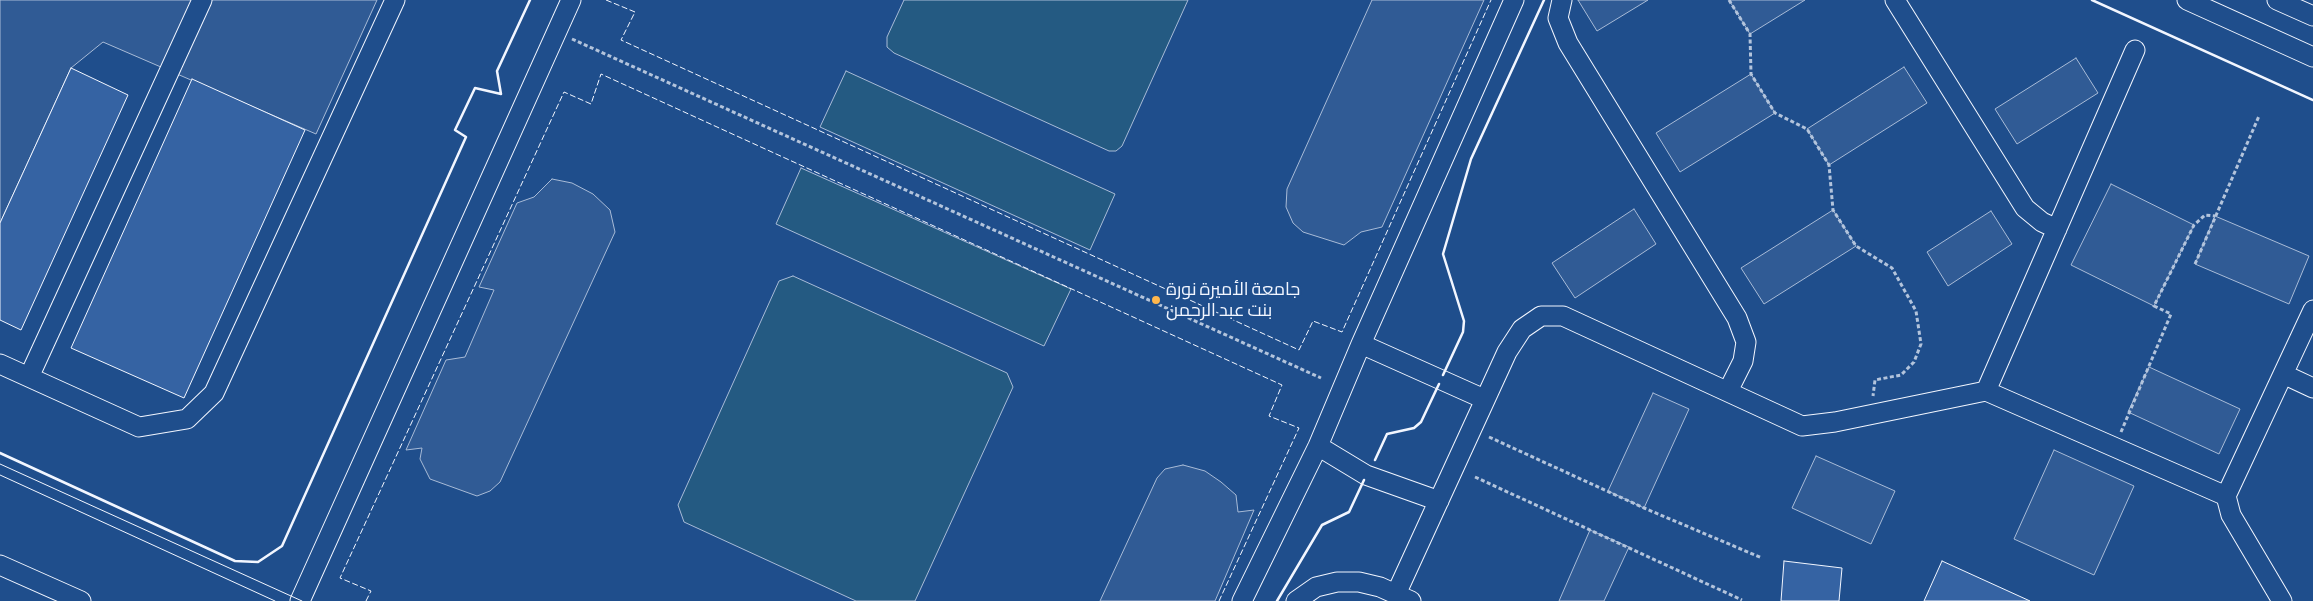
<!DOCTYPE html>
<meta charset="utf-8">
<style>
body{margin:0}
canvas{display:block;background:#1f4e8c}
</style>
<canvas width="2313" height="601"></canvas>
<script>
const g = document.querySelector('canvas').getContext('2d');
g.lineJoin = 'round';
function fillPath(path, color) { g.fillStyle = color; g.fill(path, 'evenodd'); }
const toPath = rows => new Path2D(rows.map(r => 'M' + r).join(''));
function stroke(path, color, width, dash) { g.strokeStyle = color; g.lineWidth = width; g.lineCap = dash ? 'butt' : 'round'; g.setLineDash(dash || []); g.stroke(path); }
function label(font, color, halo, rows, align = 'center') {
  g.font = font + ' "Alegreya Sans",Cairo,sans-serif'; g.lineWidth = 4; g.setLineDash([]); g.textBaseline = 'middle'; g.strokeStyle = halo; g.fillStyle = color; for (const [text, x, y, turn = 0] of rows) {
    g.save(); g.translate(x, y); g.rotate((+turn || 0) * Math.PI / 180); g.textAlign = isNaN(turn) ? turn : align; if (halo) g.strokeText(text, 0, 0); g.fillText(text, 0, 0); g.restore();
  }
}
const green = toPath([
 [904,0,1188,0,1122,146,1116,151,1109,151,894,53,887,47,887,37,904,0],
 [846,71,1115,194,1090,250,820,127,846,71],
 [801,168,1071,289,1044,346,776,224,801,168],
 [793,276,1007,373,1013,387,915,601,856,601,684,522,678,505,779,281,793,276]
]);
fillPath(green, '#245a82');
stroke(green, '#a8bbd7', 1);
const parking = toPath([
 [0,0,377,0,316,134,103,42,71,68,0,223,0,0],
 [1372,0,1484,0,1382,227,1361,232,1344,245,1303,232,1293,223,1286,207,1287,189,1372,0],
 [1578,0,1648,0,1597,31,1578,0],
 [1729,0,1805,0,1750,34,1729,0],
 [2076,58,2098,93,2017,144,1995,109,2076,58],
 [1904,67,1927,103,1829,165,1807,129,1904,67],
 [1751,74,1775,113,1680,172,1656,133,1751,74],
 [552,179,572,183,593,194,610,210,615,232,500,482,490,491,477,496,430,479,420,459,422,448,406,450,446,360,465,357,494,290,479,287,517,203,534,197,552,179],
 [2111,184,2194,225,2154,306,2071,265,2111,184],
 [1634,209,1656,244,1575,298,1552,263,1634,209],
 [1833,210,1856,246,1764,304,1741,268,1833,210],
 [1991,211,2012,244,1948,286,1927,252,1991,211],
 [2215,216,2309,256,2289,304,2195,264,2215,216],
 [2149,367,2240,409,2219,454,2128,412,2149,367],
 [1653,393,1689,409,1644,508,1608,491,1653,393],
 [2054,450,2134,486,2094,575,2014,539,2054,450],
 [1816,456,1895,491,1871,544,1792,508,1816,456],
 [1183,465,1205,471,1221,482,1236,495,1238,512,1254,510,1215,601,1100,601,1157,478,1165,469,1183,465],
 [1590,530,1629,547,1604,601,1559,601,1590,530]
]);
fillPath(parking, '#305b95');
stroke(parking, '#a8bbd7', 1);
const building = toPath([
 [71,68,128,95,21,330,0,320,0,223,71,68],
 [192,79,305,130,184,398,71,348,192,79],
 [1784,561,1842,568,1839,601,1781,601,1784,561],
 [1942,561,2030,601,1924,601,1942,561]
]);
fillPath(building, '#3563a3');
stroke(building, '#f2f6ff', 1);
const minor = toPath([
 [1562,0,1558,18,1568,43,1737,318,1746,342,1743,361,1728,391],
 [1895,0,2025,208,2042,222,2057,229],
 [2187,0,2313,57],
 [2277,0,2313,16],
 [1361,344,1484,399],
 [0,364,139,427,187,419,214,393,395,0],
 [2283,374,2313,388],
 [29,377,202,0],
 [1986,391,2135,50],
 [1318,446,1366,475,1439,501],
 [0,565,81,601],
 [1396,594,1507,352,1522,329,1541,316,1563,316,1802,426,1835,422,1986,391,2226,496],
 [300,601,571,0],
 [1242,601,1318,446,1361,344,1514,0],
 [1296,601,1316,587,1337,582,1359,582,1380,587,1411,601],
 [2282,601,2231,515,2226,496,2313,310]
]);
stroke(minor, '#f2f6ff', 21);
stroke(toPath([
 [1729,0,1750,34,1751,74,1775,113,1807,129,1829,165,1833,210,1856,246,1892,268,1916,311,1921,344,1914,362,1901,375,1875,380,1873,396],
 [572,39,1321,378],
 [2195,264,2259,116],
 [2121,432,2171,314,2154,306,2194,225,2205,215,2215,216],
 [1489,437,1644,508,1762,558],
 [1475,477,1742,600]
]), '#b3c4dc', 3, [4, 2.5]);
stroke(minor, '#1f4e8c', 19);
stroke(toPath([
 [0,464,302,601],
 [0,475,275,601]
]), '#f2f6ff', 1);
stroke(toPath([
 [606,0,635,12,621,40,1299,350,1313,321,1342,332,1491,0],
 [366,601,371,591,340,578,564,92,591,104,601,74,1282,385,1269,416,1299,428,1219,601]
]), '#f2f6ff', 1, [6, 2.5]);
stroke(toPath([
 [2092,0,2313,100],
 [1443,375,1463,332,1464,321,1443,254,1471,159,1544,0],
 [0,453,235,561,258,562,282,546,466,137,455,130,475,88,501,94,497,71,530,0],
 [1375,460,1387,434,1414,428,1421,422,1439,384],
 [1277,601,1322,525,1349,512,1364,480]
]), '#f2f6ff', 2.5);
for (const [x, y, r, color] of [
 [1156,300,5,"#ffb74d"]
]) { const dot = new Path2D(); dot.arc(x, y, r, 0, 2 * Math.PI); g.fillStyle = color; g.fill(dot); stroke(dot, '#1f4e8c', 2); }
label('18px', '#f2f6ff', '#1f4e8c', [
 ["جامعة الأميرة نورة",1166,290],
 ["بنت عبد الرحمن",1166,311]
], 'left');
</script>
